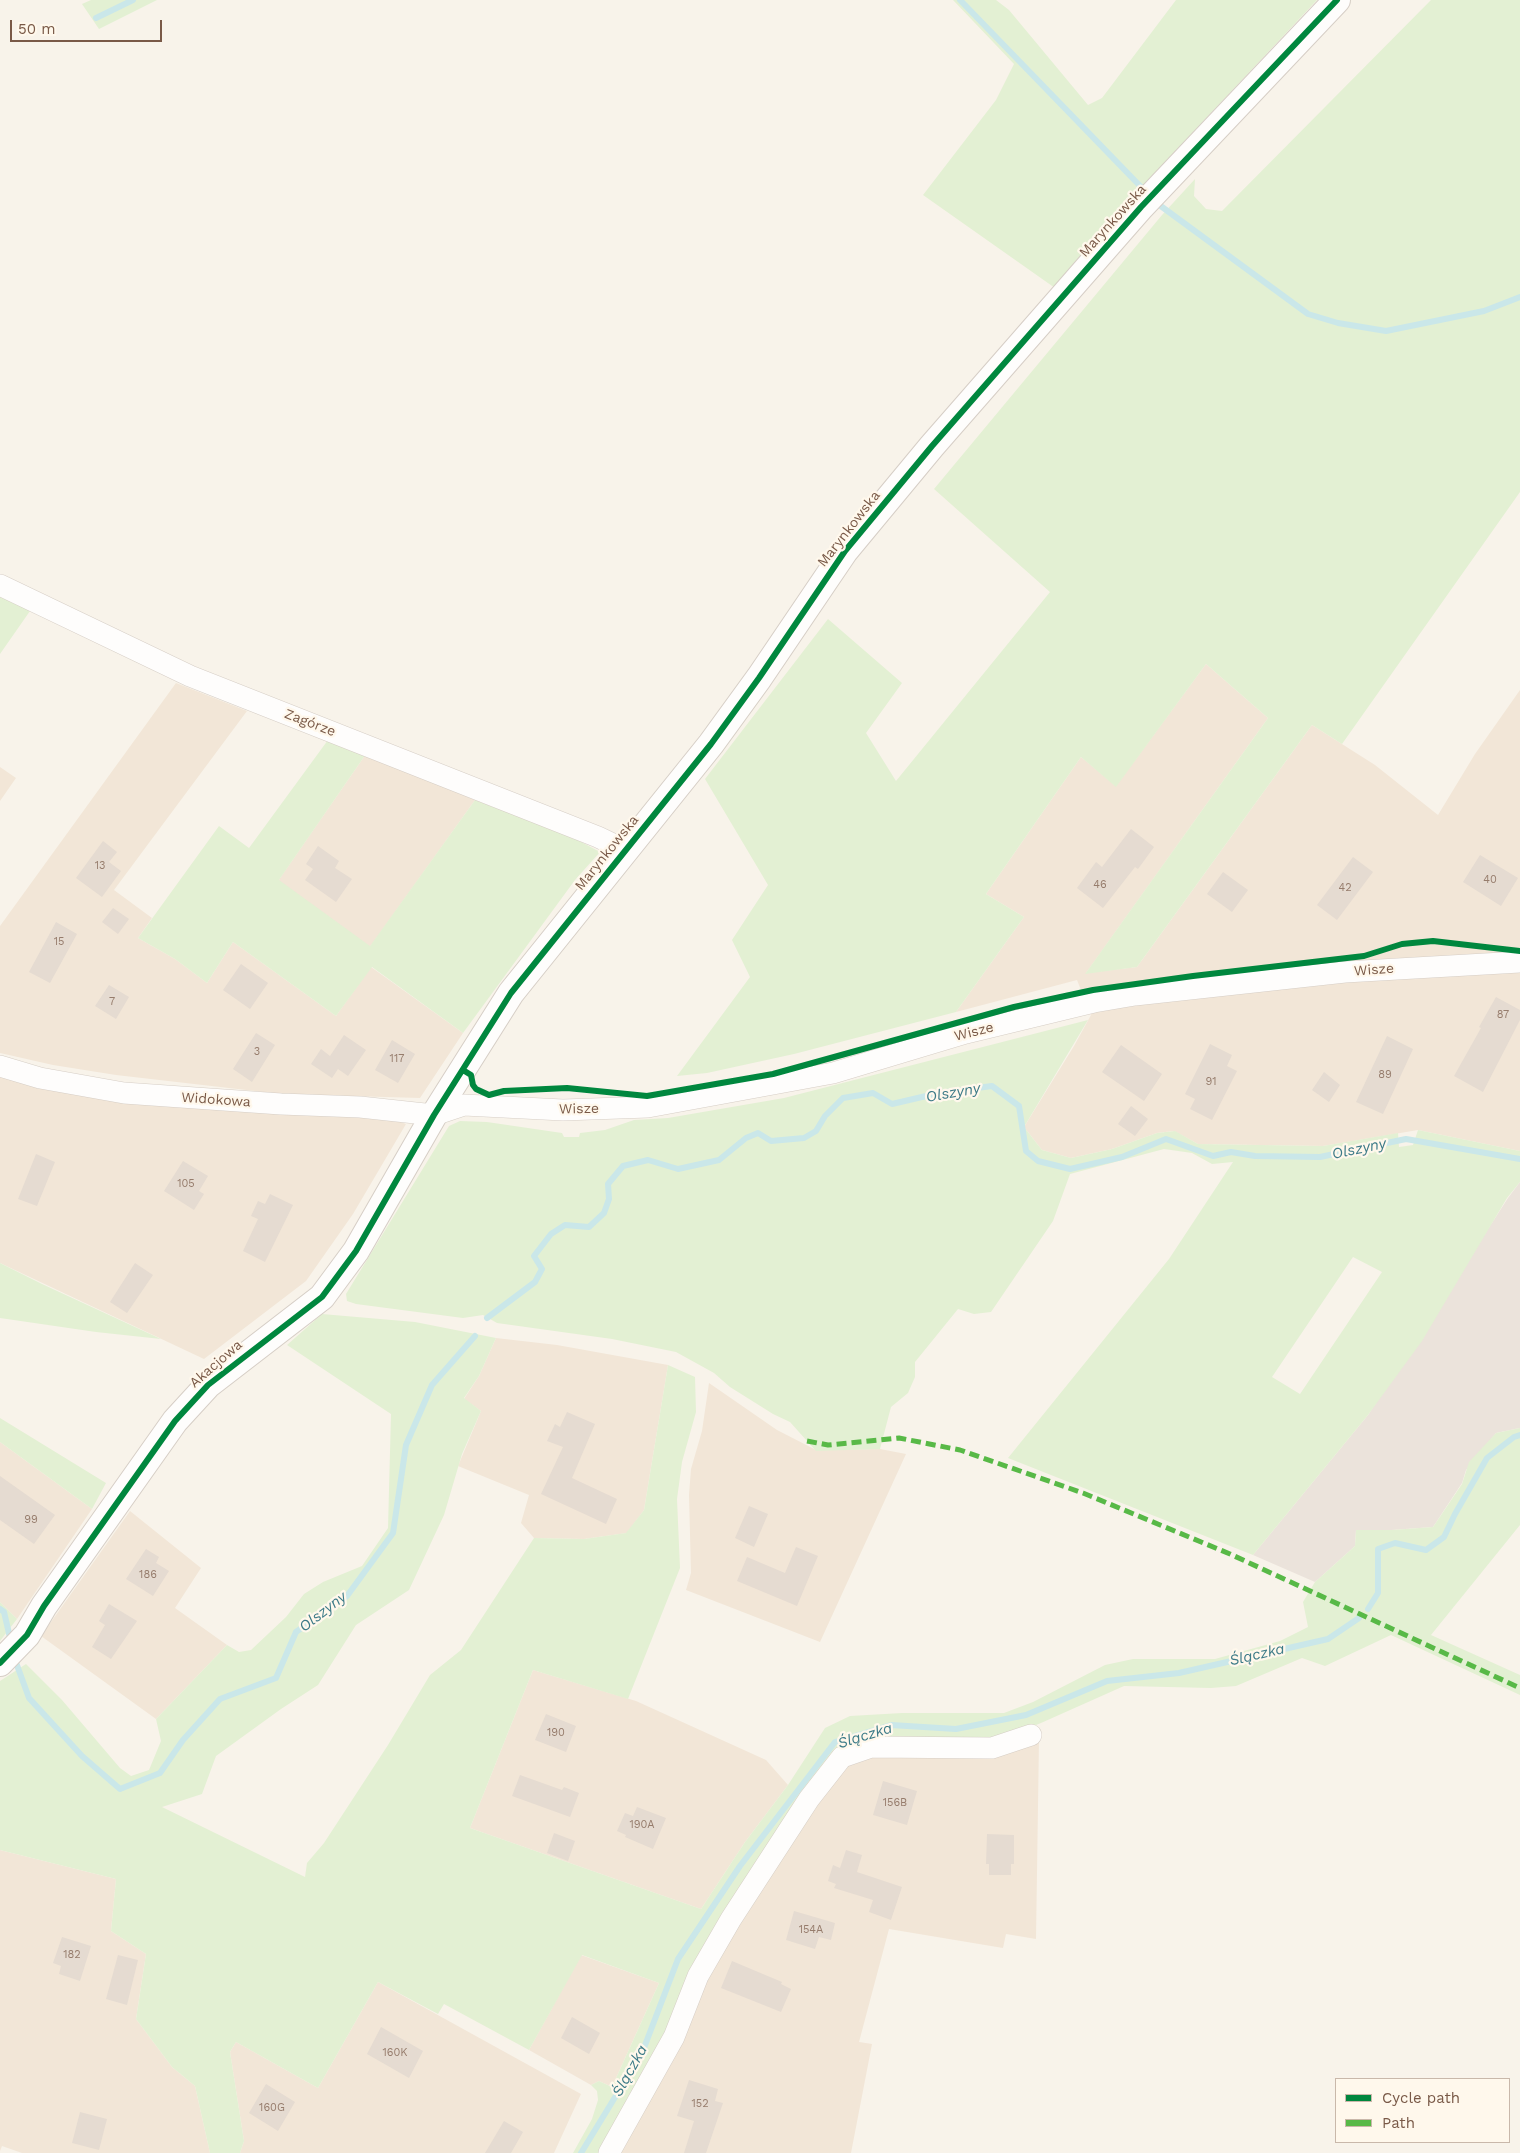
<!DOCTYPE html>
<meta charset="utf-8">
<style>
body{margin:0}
#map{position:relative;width:1520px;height:2153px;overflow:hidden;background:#f8f3ea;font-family:"Work Sans",sans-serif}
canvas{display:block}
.legend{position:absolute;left:1335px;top:2078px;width:175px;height:65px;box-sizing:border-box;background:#fff8ec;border:1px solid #c9b8aa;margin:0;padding:6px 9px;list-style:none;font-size:15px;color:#795947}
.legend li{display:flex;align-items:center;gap:10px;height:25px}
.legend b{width:25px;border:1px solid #c9b8aa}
.scale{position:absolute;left:10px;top:20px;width:152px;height:22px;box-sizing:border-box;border:2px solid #795947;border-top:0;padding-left:6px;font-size:15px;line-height:18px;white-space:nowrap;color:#795947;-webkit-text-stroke:4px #fff8ec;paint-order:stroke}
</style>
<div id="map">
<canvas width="1520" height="2153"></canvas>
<ul class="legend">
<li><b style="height:6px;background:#00873e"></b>Cycle path</li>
<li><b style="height:6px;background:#58b947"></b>Path</li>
</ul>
<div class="scale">50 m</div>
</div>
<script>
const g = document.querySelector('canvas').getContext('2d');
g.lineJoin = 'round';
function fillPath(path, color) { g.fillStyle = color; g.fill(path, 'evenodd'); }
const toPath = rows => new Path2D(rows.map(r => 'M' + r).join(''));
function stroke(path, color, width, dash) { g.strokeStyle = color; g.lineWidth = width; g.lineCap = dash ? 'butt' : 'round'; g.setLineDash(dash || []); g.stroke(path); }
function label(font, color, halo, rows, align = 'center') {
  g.font = font + ' "Work Sans",sans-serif'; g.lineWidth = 4.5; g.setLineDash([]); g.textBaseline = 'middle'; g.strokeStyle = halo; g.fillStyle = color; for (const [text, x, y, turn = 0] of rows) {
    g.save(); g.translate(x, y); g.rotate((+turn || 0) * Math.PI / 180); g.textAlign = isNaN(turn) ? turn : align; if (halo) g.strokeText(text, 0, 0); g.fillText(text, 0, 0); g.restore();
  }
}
fillPath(toPath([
 [1206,664,1268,718,1086,973,1137,967,1312,725,1375,765,1438,815,1475,754,1520,690,1520,1151,1418,1130,1323,1146,1198,1144,1174,1131,1157,1133,1112,1149,1071,1158,1042,1150,1024,1127,1074,1046,1091,1015,1077,980,956,1012,1024,917,986,894,1081,757,1116,786],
 [176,683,247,711,114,890,152,918,138,938,175,959,207,983,233,942,336,1016,371,967,463,1033,420,1098,281,1094,116,1075,53,1065,0,1053,0,926],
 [366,754,475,800,370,947,278,881],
 [0,767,16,778,0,801],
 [0,1074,384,1115,406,1124,353,1214,306,1281,204,1359,0,1263],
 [496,1338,557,1345,668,1365,644,1510,627,1533,584,1539,534,1538,521,1523,529,1495,458,1466,481,1411,464,1399,479,1376],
 [709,1383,777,1430,816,1450,880,1449,906,1454,820,1642,686,1590,691,1573,689,1495,691,1469,702,1431],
 [0,1442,92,1509,17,1619,0,1602],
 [130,1511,201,1568,175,1608,227,1645,156,1719,41,1636],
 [533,1670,636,1701,766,1760,788,1785,745,1842,701,1909,470,1828],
 [1039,1739,1036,1939,1006,1934,1003,1948,889,1929,859,2042,872,2044,851,2153,618,2153,695,1999,801,1822,849,1759],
 [0,1850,116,1879,111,1931,146,1954,136,2019,172,2067,195,2086,210,2153,22,2153,2,2146,0,2151],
 [581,1955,659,1983,612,2087,599,2081,591,2085,529,2050],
 [378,1982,581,2094,554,2153,240,2153,244,2141,230,2052,236,2042,318,2088]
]), '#f2e6d7');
fillPath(toPath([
 [1520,1182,1520,1428,1496,1433,1466,1470,1462,1483,1433,1527,1392,1530,1356,1530,1355,1546,1315,1582,1253,1555,1368,1415,1508,1198]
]), '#ebe3db');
fillPath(toPath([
 [91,0,157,0,99,29,82,4],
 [953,0,996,0,1009,10,1088,105,1102,98,1176,0,1317,0,1151,177,1055,288,923,195,996,100,1014,64],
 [1431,0,1520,0,1520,492,1342,744,1312,725,1137,967,1085,974,1268,718,1206,664,1116,787,1081,757,986,894,1024,917,956,1012,794,1054,707,1073,677,1076,750,977,732,940,768,885,705,779,828,619,902,683,866,733,896,781,1050,592,934,489,1162,215,1195,179,1194,196,1206,209,1222,211],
 [0,594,30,611,0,654],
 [328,740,366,754,279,880,370,946,475,800,572,837,600,852,575,880,463,1033,372,967,336,1016,233,942,207,983,175,959,138,938,219,826,249,848],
 [1088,1020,1024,1127,1042,1150,1071,1158,1112,1149,1157,1133,1175,1131,1198,1144,1323,1146,1398,1133,1399,1147,1413,1145,1418,1130,1520,1151,1520,1182,1507,1198,1422,1341,1368,1415,1253,1555,1008,1458,1169,1259,1233,1162,1212,1164,1192,1153,1164,1149,1070,1174,1053,1221,991,1312,974,1314,958,1309,915,1362,915,1377,908,1393,891,1407,880,1449,816,1451,790,1422,773,1414,730,1387,714,1373,676,1352,612,1339,497,1323,483,1315,463,1318,356,1304,347,1301,346,1294,449,1126,460,1121,487,1122,562,1133,564,1137,579,1137,580,1133,605,1130,634,1120,668,1118,784,1098],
 [1353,1257,1382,1272,1300,1394,1272,1377],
 [0,1263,42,1284,161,1339,96,1332,0,1318],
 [322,1314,415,1322,496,1338,479,1376,464,1398,481,1411,462,1454,444,1515,409,1590,356,1625,318,1685,281,1709,216,1756,202,1794,162,1807,305,1877,307,1863,324,1843,388,1745,430,1675,461,1650,534,1538,584,1539,626,1533,644,1510,668,1365,695,1377,696,1412,682,1462,677,1499,680,1568,628,1699,533,1670,470,1828,701,1909,745,1842,788,1785,825,1728,850,1716,902,1713,1004,1713,1033,1702,1105,1665,1133,1659,1215,1659,1280,1641,1308,1627,1303,1602,1315,1582,1355,1546,1356,1530,1392,1530,1433,1527,1462,1484,1469,1462,1496,1433,1520,1428,1520,1525,1431,1635,1520,1675,1520,1695,1391,1635,1325,1666,1302,1658,1236,1686,1211,1688,1124,1686,1041,1723,995,1741,846,1745,604,2153,573,2153,592,2119,598,2100,597,2091,591,2085,599,2081,612,2087,659,1983,582,1955,529,2050,444,2004,438,2014,378,1982,318,2088,236,2042,230,2052,244,2141,240,2153,210,2153,195,2086,172,2067,136,2019,146,1954,111,1931,116,1879,0,1850,0,1681,26,1664,62,1700,120,1768,131,1776,149,1770,161,1741,156,1719,227,1645,239,1652,251,1650,286,1617,304,1594,323,1582,362,1566,388,1528,391,1414,287,1345],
 [0,1418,106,1483,92,1509,0,1442],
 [0,1602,17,1619,0,1641]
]), '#e3f0d3');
stroke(toPath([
 [960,0,1143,189],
 [96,18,133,0],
 [1158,204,1308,314,1338,323,1386,331,1484,311,1520,297],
 [487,1318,535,1282,542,1269,534,1256,551,1234,565,1225,589,1227,604,1213,609,1199,608,1184,623,1166,648,1160,678,1169,719,1160,746,1138,758,1133,771,1141,804,1138,816,1131,825,1116,843,1098,873,1093,892,1104,939,1093,992,1086,1019,1106,1026,1151,1038,1161,1070,1169,1122,1157,1166,1139,1213,1156,1231,1152,1255,1156,1320,1157,1406,1139,1520,1159],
 [0,1609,4,1612,11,1642],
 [1368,1609,1378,1593,1378,1549,1395,1543,1426,1550,1444,1537,1455,1514,1487,1458,1514,1437,1520,1435],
 [14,1657,29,1698,82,1756,120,1789,160,1773,183,1740,220,1699,276,1678,296,1632,347,1596,393,1533,406,1445,432,1385,475,1336],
 [581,2153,642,2053,678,1959,740,1866,835,1742,891,1725,956,1729,1026,1715,1107,1681,1179,1673,1328,1639,1359,1618]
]), '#cae7e9', 6);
fillPath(toPath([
 [1131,829,1154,847,1138,869,1135,867,1103,908,1077,888,1096,862,1102,867],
 [103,841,117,852,109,862,121,871,102,897,76,878],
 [318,846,339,861,335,868,352,879,336,902,305,880,313,869,306,864],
 [1480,855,1518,878,1501,906,1463,882],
 [1353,857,1373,872,1337,920,1317,905],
 [1223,872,1248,890,1232,912,1207,894],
 [113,908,129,919,118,934,102,922],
 [56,922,77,934,50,983,29,972],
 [241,964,268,983,250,1009,223,990],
 [109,985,129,997,116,1019,95,1006],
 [1496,997,1520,1010,1520,1020,1483,1092,1454,1076,1481,1028,1479,1027],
 [256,1033,275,1045,252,1082,233,1069],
 [344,1035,366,1050,348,1076,338,1069,332,1078,311,1064,321,1049,330,1056],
 [1387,1036,1413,1049,1383,1114,1356,1102],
 [392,1040,415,1054,398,1083,375,1070],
 [1210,1044,1232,1055,1227,1066,1237,1071,1212,1120,1190,1109,1195,1099,1185,1094],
 [1121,1045,1162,1074,1144,1101,1102,1072],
 [1324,1072,1340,1085,1329,1102,1312,1090],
 [1131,1106,1148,1119,1135,1136,1118,1124],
 [36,1154,55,1162,37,1206,18,1199],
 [183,1161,208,1176,199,1191,204,1194,194,1210,164,1191],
 [270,1194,293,1205,265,1262,243,1251,258,1219,251,1216,258,1201,265,1204],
 [135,1263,153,1275,127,1313,110,1302],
 [567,1412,595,1424,572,1478,617,1499,606,1524,541,1494,563,1447,547,1441,555,1424,560,1427],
 [0,1476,55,1515,34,1544,0,1520],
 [749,1506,768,1514,754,1547,735,1538],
 [796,1547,818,1556,797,1606,737,1581,747,1557,785,1573],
 [146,1549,159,1557,156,1563,169,1571,153,1596,126,1579],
 [109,1604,137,1621,111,1659,92,1647,105,1625,99,1621],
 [546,1714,576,1726,566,1752,535,1740],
 [520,1775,562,1790,564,1787,579,1793,570,1817,512,1796],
 [883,1781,917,1791,907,1825,873,1815],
 [637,1807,666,1818,653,1849,625,1837,626,1835,617,1831,625,1813,633,1816],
 [554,1833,575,1841,568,1861,547,1853],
 [987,1834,1014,1835,1014,1864,1011,1864,1011,1875,989,1875,989,1864,986,1864],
 [846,1850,862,1855,857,1872,902,1887,891,1920,869,1912,873,1900,834,1888,836,1884,828,1881,833,1865,840,1868],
 [794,1911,835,1923,831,1940,819,1937,815,1949,786,1940],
 [62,1937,91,1946,80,1981,59,1974,61,1966,53,1963],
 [118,1955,138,1960,127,2005,106,1999],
 [732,1961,782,1982,781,1984,791,1989,781,2012,721,1988],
 [572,2017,600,2033,589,2054,561,2038],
 [381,2027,423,2051,409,2078,367,2054],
 [689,2080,718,2089,715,2101,723,2103,706,2153,684,2153,694,2121,677,2116],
 [266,2084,295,2102,278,2131,249,2113],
 [80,2112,107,2119,99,2150,72,2143],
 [504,2121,523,2132,511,2153,485,2153]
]), '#e5dbd1');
const minor = toPath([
 [0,585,190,676,598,837,625,850],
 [0,1066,40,1078,124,1093,281,1104,360,1107,434,1115,464,1105,563,1110,648,1107,833,1073,966,1033,1094,1002,1135,995,1345,972,1520,962],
 [609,2153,674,2037,698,1976,731,1919,809,1799,842,1757,871,1747,992,1748,1031,1735]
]);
const tertiary = toPath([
 [0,1663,27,1635,44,1606,175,1421,208,1385,322,1297,356,1251,434,1115,511,993,711,744,759,678,845,551,932,446,1141,207,1337,0]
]);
stroke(minor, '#d6cec6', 22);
stroke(tertiary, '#d6cec6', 28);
stroke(minor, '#fefdfc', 21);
stroke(tertiary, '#fefdfc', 26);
stroke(toPath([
 [807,1441,828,1445,899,1438,960,1450,1083,1493,1230,1554,1520,1688]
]), '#58b947', 5, [10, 5]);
stroke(toPath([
 [463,1070,471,1075,473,1085,476,1089,489,1095,504,1091,567,1088,647,1096,773,1074,1014,1007,1093,990,1193,976,1364,956,1402,944,1433,941,1520,951],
 [0,1663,27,1635,44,1606,175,1421,208,1385,322,1297,356,1251,434,1115,511,993,711,744,759,678,845,551,932,446,1141,207,1337,0]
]), '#00873e', 6);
label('11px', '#967c6c', null, [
 ["13",100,866],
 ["40",1490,880],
 ["46",1100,885],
 ["42",1345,888],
 ["15",59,942],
 ["7",112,1002],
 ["87",1503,1015],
 ["3",257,1052],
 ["117",397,1059],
 ["89",1385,1075],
 ["91",1211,1082],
 ["105",186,1184],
 ["99",31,1520],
 ["186",148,1575],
 ["190",556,1733],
 ["156B",895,1803],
 ["190A",642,1825],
 ["154A",811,1930],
 ["182",72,1955],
 ["160K",395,2053],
 ["152",700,2104],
 ["160G",272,2108]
]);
label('14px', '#795947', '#fff8ec', [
 ["Marynkowska",1113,221,-48],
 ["Marynkowska",849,529,-52],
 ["Zagórze",310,723,21],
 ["Marynkowska",607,853,-51],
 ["Wisze",1374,970,-4],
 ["Wisze",974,1032,-14],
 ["Widokowa",216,1100,4],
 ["Wisze",579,1109,-1],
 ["Akacjowa",216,1364,-41]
]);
label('italic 15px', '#3c7a87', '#fff8ec', [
 ["Olszyny",953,1093,-10],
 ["Olszyny",1359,1149,-12],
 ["Olszyny",323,1612,-38],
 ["Ślączka",1257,1655,-13],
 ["Ślączka",865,1736,-17],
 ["Ślączka",630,2071,-61]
]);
</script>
